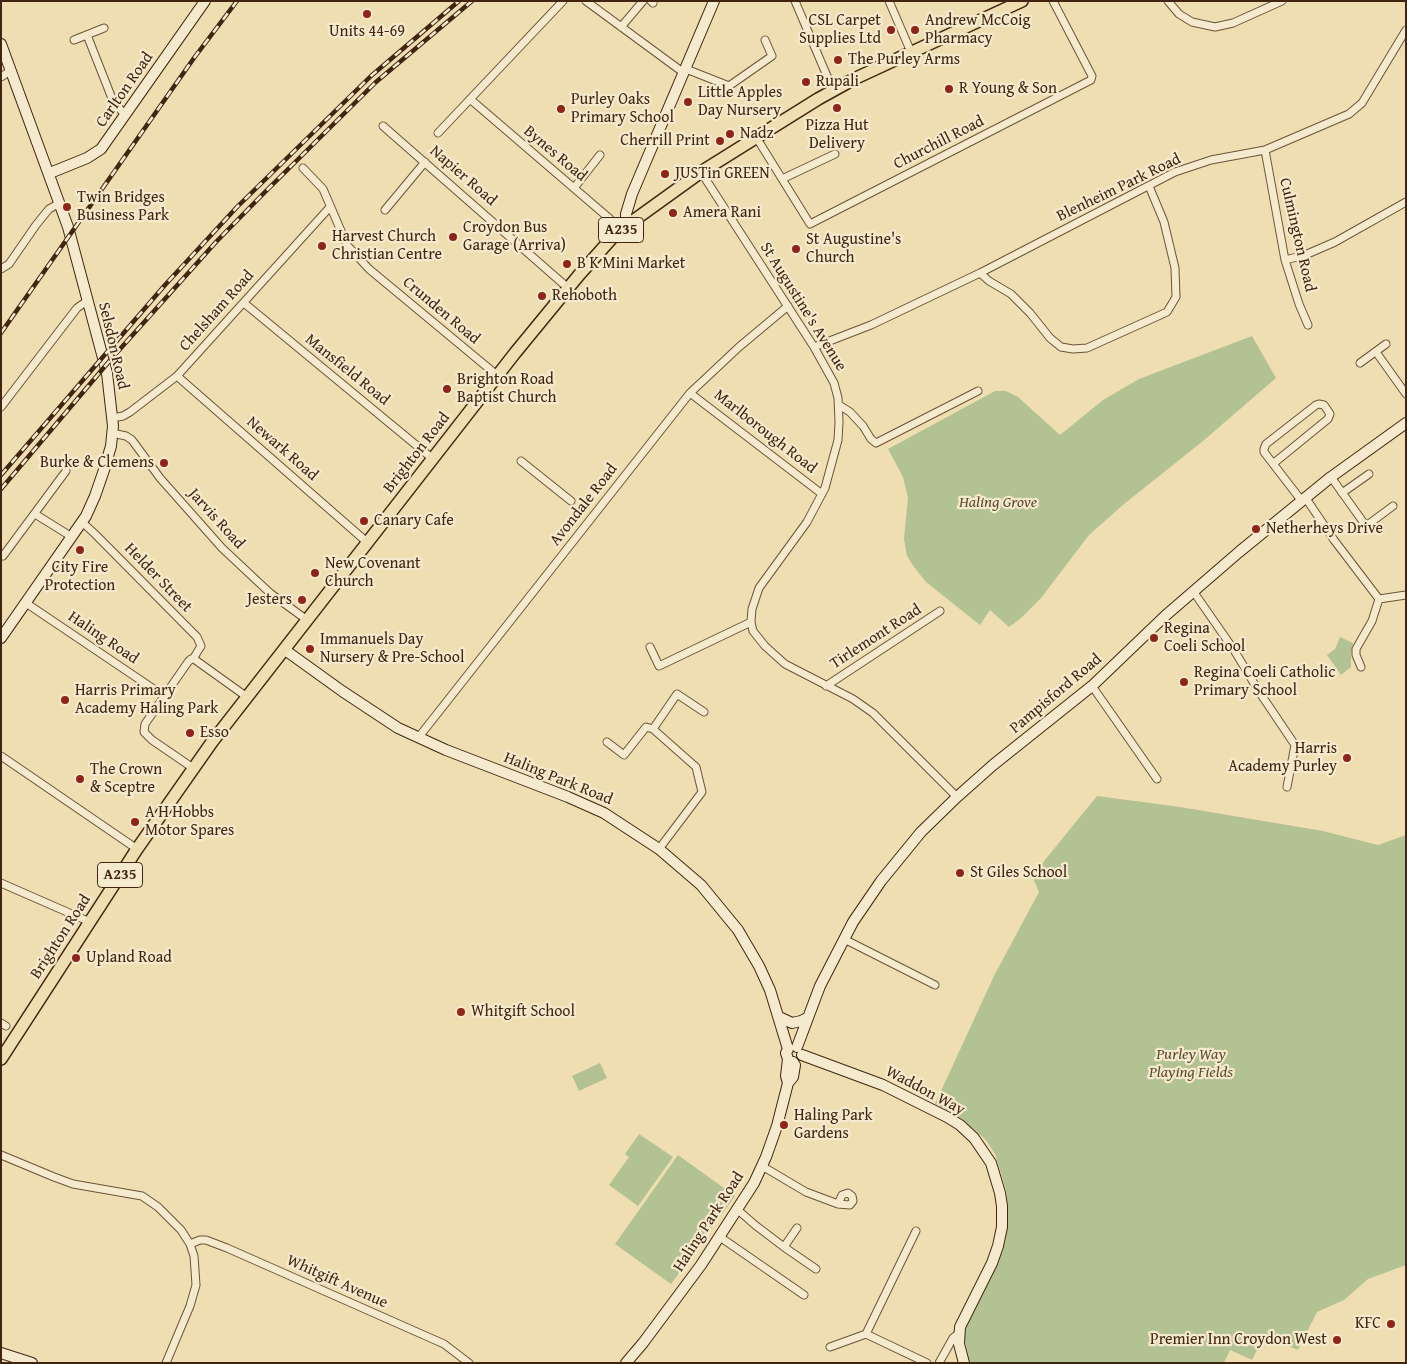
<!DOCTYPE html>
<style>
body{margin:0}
#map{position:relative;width:1407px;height:1364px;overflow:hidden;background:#efdeb2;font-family:"Gentium Book Plus",serif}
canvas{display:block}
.frame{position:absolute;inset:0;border:2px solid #412510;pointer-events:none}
</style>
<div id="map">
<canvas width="1407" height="1364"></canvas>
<div class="frame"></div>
</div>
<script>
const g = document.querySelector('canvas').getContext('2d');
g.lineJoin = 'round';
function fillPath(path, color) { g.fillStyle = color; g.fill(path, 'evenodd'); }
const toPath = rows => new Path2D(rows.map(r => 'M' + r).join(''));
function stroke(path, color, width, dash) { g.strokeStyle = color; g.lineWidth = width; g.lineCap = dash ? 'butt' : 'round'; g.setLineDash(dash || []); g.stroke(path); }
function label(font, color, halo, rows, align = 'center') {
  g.font = font + ' "Gentium Book Plus",serif'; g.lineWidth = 4.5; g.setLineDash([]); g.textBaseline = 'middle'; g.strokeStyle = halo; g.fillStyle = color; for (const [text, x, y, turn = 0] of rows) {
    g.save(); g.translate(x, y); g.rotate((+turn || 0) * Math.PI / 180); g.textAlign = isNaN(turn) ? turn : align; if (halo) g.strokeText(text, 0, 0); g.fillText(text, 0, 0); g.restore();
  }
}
fillPath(toPath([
 [1252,336,1276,378,1203,441,1124,504,1089,535,1041,598,1020,619,1009,627,990,610,980,625,926,582,914,567,907,556,904,539,908,498,903,477,888,449,995,391,1006,391,1018,397,1060,435,1103,400,1139,379],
 [1340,637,1353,643,1351,653,1351,667,1341,675,1327,655,1335,649],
 [1097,796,1180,807,1323,831,1378,845,1406,835,1406,1265,1368,1279,1344,1300,1317,1312,1298,1350,1281,1343,1260,1344,1252,1360,1230,1350,1224,1363,972,1363,969,1360,964,1335,969,1319,999,1260,1005,1243,1008,1207,1006,1190,995,1154,986,1140,962,1119,935,1104,995,974,1039,892,1032,876],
 [600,1063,607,1078,579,1091,572,1076],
 [639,1134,673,1157,638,1206,609,1185,629,1157,625,1154],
 [678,1155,735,1196,671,1284,615,1244]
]), '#b2c292');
const street = toPath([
 [586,1,684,73],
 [651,1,653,3],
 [795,1,833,90],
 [889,1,911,52],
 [1168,1,1179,14,1192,22,1215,27,1233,23,1282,1],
 [621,27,643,1],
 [87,35,113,101,125,115],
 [74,40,104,28],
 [686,69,729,86,772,56,765,40],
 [1,77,10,71],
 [470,99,610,219,620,230],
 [383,126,568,288],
 [438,133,563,1],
 [756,137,810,224,1091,80,1092,76,1053,1],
 [1265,150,1285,260,1299,304,1308,325],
 [303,168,323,189,347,245,369,269,498,376],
 [701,172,814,347,834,383,838,398,839,422,838,440,825,488,807,522,759,588,752,609,751,622,753,631,765,646,785,664,853,699,873,713,957,797],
 [782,179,835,154],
 [574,188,600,155],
 [385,210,425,162],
 [1285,260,1305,255,1335,242,1406,202],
 [1,269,9,264,36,225,49,209,60,203],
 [980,273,989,281,1011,294,1030,313,1050,338,1061,347,1073,349,1087,348,1167,312,1176,297,1175,268,1164,222,1149,186],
 [244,303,433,459],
 [814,347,871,325,980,273,1175,172,1211,160,1265,150,1349,114,1362,103,1406,30],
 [1376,352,1406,394],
 [1360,363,1386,344],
 [177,376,368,543],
 [690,393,822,494],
 [839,405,850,412,863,426,871,439,876,443,978,391],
 [1,407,77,308,87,301],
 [112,418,123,416,130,412,177,376,330,207],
 [112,433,126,436,132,440,160,478,222,548,270,593,307,620],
 [521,461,571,501],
 [1274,463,1328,419,1330,414,1324,405,1319,404,1316,405,1266,444,1264,449,1264,452,1301,500],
 [1331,477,1366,526,1393,506],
 [1342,493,1369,474],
 [1305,497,1334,540,1379,599],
 [35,514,72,537],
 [82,522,95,534,197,637,201,646,193,659],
 [3,556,66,471],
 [1193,591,1234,650,1258,690,1295,745,1287,787],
 [1379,599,1406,595],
 [26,603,164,696],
 [650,647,659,666,751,622],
 [1361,667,1356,655,1356,649,1372,621,1379,599],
 [826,686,940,611],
 [1092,686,1157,779],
 [653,729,677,694,704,712],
 [418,738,690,393,739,347,788,306],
 [607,742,624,755,646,727,653,729,696,767,702,792,659,849],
 [1,756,137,849],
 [193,768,152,740,144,732,145,724,188,662,191,659,194,659,247,697],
 [1,883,90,922],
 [844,939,935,985],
 [1,1023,6,1026],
 [1,1155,54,1177,73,1184,142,1196,158,1207,181,1230,190,1244,194,1256,196,1285,190,1306,166,1363],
 [762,1166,806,1192,838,1204,850,1205,853,1201,852,1196,848,1193,842,1195,838,1204],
 [738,1210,755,1225,784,1247,797,1228],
 [916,1231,866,1334,927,1363],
 [720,1237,804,1295],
 [190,1244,200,1240,206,1240,227,1248,444,1344,469,1363],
 [784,1247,816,1269],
 [830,1347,866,1334],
 [939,1363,953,1338,958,1334]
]);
const secondary = toPath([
 [1,44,68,227,107,373,113,426,111,446,104,470,95,496,86,516,1,638],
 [50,173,87,158,101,149,205,1],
 [626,226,626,214,632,194,714,1],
 [285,650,342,691,398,728,446,750,568,797,604,813,659,849,701,885,738,930,759,966,770,990,788,1049],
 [779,1017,792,1023,801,1021,807,1018],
 [797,1047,820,986,853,922,881,881,921,832,957,797,993,765,1092,686,1165,616,1239,552,1331,477,1406,423],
 [788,1049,786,1053,788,1059,786,1076,788,1083],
 [802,1055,883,1085,947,1117,960,1125,974,1138,991,1163,1000,1193,1002,1206,1002,1227,998,1246,992,1263,960,1327,959,1344,964,1363],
 [1,1353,32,1363],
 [626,1363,643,1343,701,1265,754,1183,766,1157,777,1126,788,1083,793,1077,795,1065,793,1062]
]);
const primary = toPath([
 [1,1059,137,849,212,742,515,353,579,275,611,239,626,226,701,172,818,99,856,78,1022,1]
]);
stroke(street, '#6c5338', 9);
stroke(secondary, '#412510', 12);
stroke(primary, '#412510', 14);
stroke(street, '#f5eacd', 7);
stroke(secondary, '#f5eacd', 10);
stroke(primary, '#efdeb2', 11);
const rail = toPath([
 [1,333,194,58,237,1],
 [1,475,165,285,237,207,371,76,459,1],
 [1,489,112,358,216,242,265,192,376,82,472,1]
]);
stroke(rail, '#412510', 4.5);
stroke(rail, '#f5eacd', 2.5, [8]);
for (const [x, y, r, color] of [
 [367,14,5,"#8f2418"],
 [891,30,5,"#8f2418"],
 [915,30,5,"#8f2418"],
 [838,60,5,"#8f2418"],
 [806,82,5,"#8f2418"],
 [949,89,5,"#8f2418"],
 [688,102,5,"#8f2418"],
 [837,108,5,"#8f2418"],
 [561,109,5,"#8f2418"],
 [730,134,5,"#8f2418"],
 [720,141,5,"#8f2418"],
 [665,174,5,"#8f2418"],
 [67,207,5,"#8f2418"],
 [673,213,5,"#8f2418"],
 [453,237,5,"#8f2418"],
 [322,246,5,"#8f2418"],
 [796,249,5,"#8f2418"],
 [567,264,5,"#8f2418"],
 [542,296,5,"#8f2418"],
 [447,389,5,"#8f2418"],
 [164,463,5,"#8f2418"],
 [364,521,5,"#8f2418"],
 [1256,529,5,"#8f2418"],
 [80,550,5,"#8f2418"],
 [315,573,5,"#8f2418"],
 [302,600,5,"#8f2418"],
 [1154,638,5,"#8f2418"],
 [310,649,5,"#8f2418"],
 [1184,682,5,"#8f2418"],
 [65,700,5,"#8f2418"],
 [190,733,5,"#8f2418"],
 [1347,758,5,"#8f2418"],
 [80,779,5,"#8f2418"],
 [135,822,5,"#8f2418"],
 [960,873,5,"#8f2418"],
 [76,958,5,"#8f2418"],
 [461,1012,5,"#8f2418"],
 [784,1125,5,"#8f2418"],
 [1391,1324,5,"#8f2418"],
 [1337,1340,5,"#8f2418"]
]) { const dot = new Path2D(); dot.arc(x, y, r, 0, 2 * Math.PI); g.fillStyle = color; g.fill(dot); stroke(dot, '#f5eacd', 2); }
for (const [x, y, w] of [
 [621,230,45],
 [120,875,45]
]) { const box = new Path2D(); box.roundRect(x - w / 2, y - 12.5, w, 25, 4); g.fillStyle = '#f5eacd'; g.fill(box); stroke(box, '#412510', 1); }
label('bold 15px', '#412510', null, [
 ["A235",621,230],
 ["A235",120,875]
]);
label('16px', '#412510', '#f5eacd', [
 ["CSL Carpet",881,21,"right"],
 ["Supplies Ltd",881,39,"right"],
 ["Andrew McCoig",925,21],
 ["Pharmacy",925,39],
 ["Units 44-69",367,32,"center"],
 ["The Purley Arms",848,60],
 ["Rupali",816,82],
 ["R Young & Son",959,89],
 ["Little Apples",698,93],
 ["Day Nursery",698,111],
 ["Purley Oaks",571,100],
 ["Primary School",571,118],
 ["Pizza Hut",837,126,"center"],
 ["Delivery",837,144,"center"],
 ["Nadz",740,134],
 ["Cherrill Print",710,141,"right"],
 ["JUSTin GREEN",675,174],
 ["Twin Bridges",77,198],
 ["Business Park",77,216],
 ["Amera Rani",683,213],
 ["Croydon Bus",463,228],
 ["Garage (Arriva)",463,246],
 ["Harvest Church",332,237],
 ["Christian Centre",332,255],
 ["St Augustine's",806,240],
 ["Church",806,258],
 ["B K Mini Market",577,264],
 ["Rehoboth",552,296],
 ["Brighton Road",457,380],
 ["Baptist Church",457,398],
 ["Burke & Clemens",154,463,"right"],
 ["Canary Cafe",374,521],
 ["Netherheys Drive",1266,529],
 ["New Covenant",325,564],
 ["Church",325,582],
 ["City Fire",80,568,"center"],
 ["Protection",80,586,"center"],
 ["Jesters",292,600,"right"],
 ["Regina",1164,629],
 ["Coeli School",1164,647],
 ["Immanuels Day",320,640],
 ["Nursery & Pre-School",320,658],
 ["Regina Coeli Catholic",1194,673],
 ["Primary School",1194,691],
 ["Harris Primary",75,691],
 ["Academy Haling Park",75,709],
 ["Esso",200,733],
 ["Harris",1337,749,"right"],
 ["Academy Purley",1337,767,"right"],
 ["The Crown",90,770],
 ["& Sceptre",90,788],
 ["A H Hobbs",145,813],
 ["Motor Spares",145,831],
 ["St Giles School",970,873],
 ["Upland Road",86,958],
 ["Whitgift School",471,1012],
 ["Haling Park",794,1116],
 ["Gardens",794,1134],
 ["KFC",1381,1324,"right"],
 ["Premier Inn Croydon West",1327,1340,"right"]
], 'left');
label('16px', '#412510', '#f5eacd', [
 ["Carlton Road",125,90,-55],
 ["Churchill Road",939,143,-27],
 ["Bynes Road",555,154,40],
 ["Napier Road",463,176,41],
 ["Blenheim Park Road",1119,188,-26],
 ["Culmington Road",1297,235,77],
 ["St Augustine's Avenue",803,307,58],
 ["Chelsham Road",217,311,-48],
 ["Crunden Road",441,311,40],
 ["Selsdon Road",113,346,77],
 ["Mansfield Road",347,370,39],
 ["Marlborough Road",765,432,38],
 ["Newark Road",282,449,41],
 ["Brighton Road",417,453,-52],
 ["Avondale Road",584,505,-52],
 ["Jarvis Road",216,519,48],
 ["Helder Street",158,578,46],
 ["Tirlemont Road",876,637,-33],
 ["Haling Road",103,638,34],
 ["Pampisford Road",1056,694,-40],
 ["Haling Park Road",558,779,22],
 ["Brighton Road",61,937,-57],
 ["Waddon Way",925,1091,28],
 ["Haling Park Road",709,1222,-57],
 ["Whitgift Avenue",337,1282,24]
]);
label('italic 16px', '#5d4c30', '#f5eacd', [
 ["Haling Grove",998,503],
 ["Purley Way",1191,1055],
 ["Playing Fields",1191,1073]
]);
</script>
